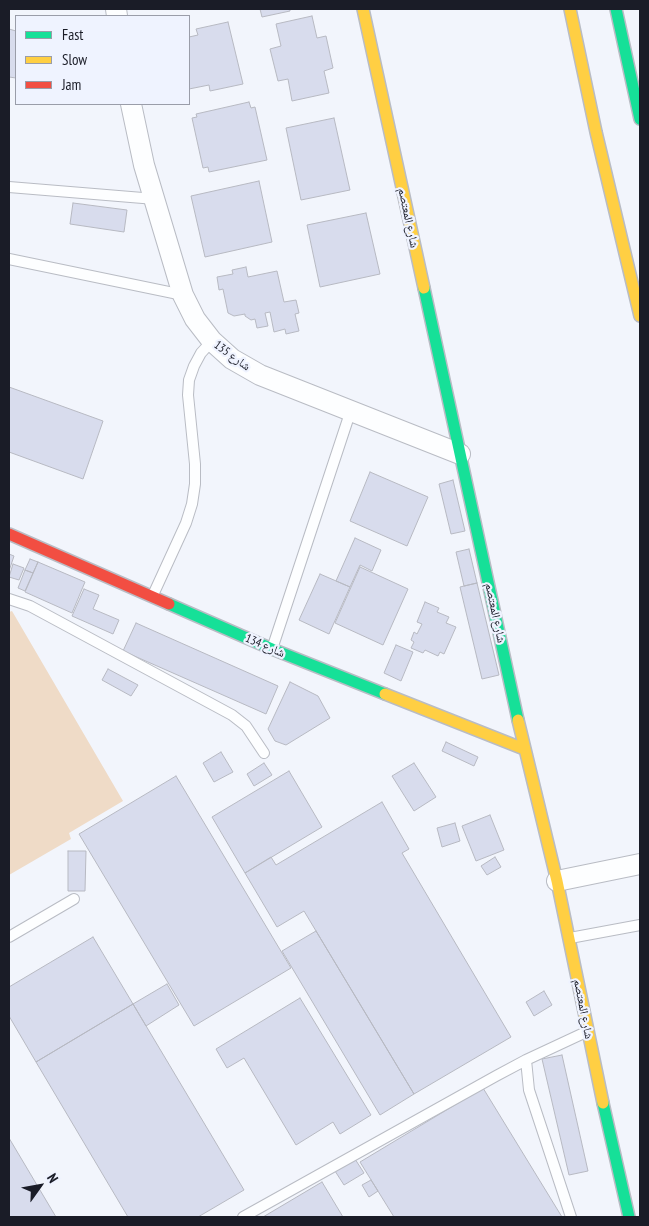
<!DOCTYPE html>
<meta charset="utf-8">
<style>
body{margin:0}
#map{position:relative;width:649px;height:1226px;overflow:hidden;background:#f2f5fc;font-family:"PT Sans Narrow",sans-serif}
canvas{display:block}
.frame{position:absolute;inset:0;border:10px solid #1a1c27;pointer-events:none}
.legend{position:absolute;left:15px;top:15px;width:175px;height:90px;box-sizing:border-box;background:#eff3ff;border:1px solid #9a9da9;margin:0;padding:6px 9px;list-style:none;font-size:15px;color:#1a1c27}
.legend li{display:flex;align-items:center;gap:10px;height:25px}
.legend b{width:25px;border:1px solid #9a9da9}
.north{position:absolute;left:15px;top:1161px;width:50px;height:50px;-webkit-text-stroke:4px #eff3ff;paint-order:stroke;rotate:58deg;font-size:14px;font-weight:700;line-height:20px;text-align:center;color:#1a1c27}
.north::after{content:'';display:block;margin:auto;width:18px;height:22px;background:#1a1c27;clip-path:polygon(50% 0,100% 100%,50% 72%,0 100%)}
</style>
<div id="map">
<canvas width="649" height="1226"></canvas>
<div class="frame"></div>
<ul class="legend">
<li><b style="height:6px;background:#16e098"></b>Fast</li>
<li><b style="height:6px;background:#ffcf43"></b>Slow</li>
<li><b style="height:6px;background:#f24e42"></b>Jam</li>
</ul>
<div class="north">N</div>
</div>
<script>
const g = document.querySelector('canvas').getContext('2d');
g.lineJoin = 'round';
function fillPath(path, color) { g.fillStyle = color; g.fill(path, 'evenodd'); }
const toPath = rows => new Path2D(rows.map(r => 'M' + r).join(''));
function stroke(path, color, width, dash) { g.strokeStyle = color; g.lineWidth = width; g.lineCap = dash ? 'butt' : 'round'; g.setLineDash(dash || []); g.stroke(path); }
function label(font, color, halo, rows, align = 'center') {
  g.font = font + ' "PT Sans Narrow","Noto Naskh Arabic",sans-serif'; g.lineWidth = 4.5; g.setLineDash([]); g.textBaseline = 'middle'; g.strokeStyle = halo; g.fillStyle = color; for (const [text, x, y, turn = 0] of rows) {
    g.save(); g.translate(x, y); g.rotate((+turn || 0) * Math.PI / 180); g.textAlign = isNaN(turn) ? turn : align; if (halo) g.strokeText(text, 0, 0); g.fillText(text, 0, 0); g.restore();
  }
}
fillPath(toPath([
 [12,611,123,801,69,833,71,839,9,875,9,612]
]), '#efdbc7');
const building = toPath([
 [260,9,290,9,290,11,262,17,260,9],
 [312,16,317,38,326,36,333,68,324,71,329,93,292,101,288,79,278,81,270,49,281,46,276,24,312,16],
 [228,22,243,84,210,91,209,85,189,89,189,37,198,35,196,29,228,22],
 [9,29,16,31,16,78,9,77,9,29],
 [249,102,251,108,255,107,267,160,209,172,208,167,203,168,192,118,197,117,196,114,249,102],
 [334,118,350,190,301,200,286,128,334,118],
 [259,181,272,242,205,257,191,196,259,181],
 [73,203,127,210,124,232,70,224,73,203],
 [366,213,380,274,320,287,307,225,366,213],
 [246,267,248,277,277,271,284,302,296,300,299,313,295,314,299,331,286,334,285,329,274,332,270,312,265,313,268,326,257,328,255,319,251,320,245,316,245,314,234,316,228,313,223,289,219,290,217,277,233,274,232,270,246,267],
 [9,387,103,421,83,479,9,452,9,387],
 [370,472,428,497,407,546,350,521,370,472],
 [453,480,465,531,451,534,439,484,453,480],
 [355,538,381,550,372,571,360,565,350,587,336,581,355,538],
 [469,549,477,583,464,586,456,552,469,549],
 [9,554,14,556,9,571,9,554],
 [30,559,38,562,33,573,25,570,30,559],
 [38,562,85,582,72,613,25,592,38,562],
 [13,564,24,568,19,580,9,577,13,564],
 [360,567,408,589,383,645,335,623,360,567],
 [25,570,33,573,25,591,18,588,25,570],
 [320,574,350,587,329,634,299,620,320,574],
 [477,583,499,675,482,679,460,587,477,583],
 [84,589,99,595,93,609,119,620,113,634,72,616,84,589],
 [425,602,439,608,437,612,449,617,446,623,456,627,444,654,440,652,438,656,425,650,423,653,411,648,414,642,411,640,414,632,417,634,422,624,417,622,425,602],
 [136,623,278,686,266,714,123,651,136,623],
 [396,645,413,652,401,681,384,673,396,645],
 [108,669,138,685,131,696,102,680,108,669],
 [290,682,318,696,330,718,286,745,275,741,268,729,290,682],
 [446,742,478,757,474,766,442,751,446,742],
 [221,752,233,772,214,782,203,763,221,752],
 [264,763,272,775,254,786,247,774,264,763],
 [414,763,436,797,414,811,392,776,414,763],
 [289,771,322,827,245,873,212,817,289,771],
 [176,776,291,968,194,1026,79,834,176,776],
 [382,802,409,849,402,853,511,1037,414,1094,304,911,277,927,245,873,271,857,276,865,382,802],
 [490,815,504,850,476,861,462,826,490,815],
 [455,823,460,841,442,847,437,828,455,823],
 [68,851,86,851,85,891,68,891,68,851],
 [495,857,501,867,487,875,481,866,495,857],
 [316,931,414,1094,380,1115,282,951,316,931],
 [93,937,133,1004,36,1062,9,1016,9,987,93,937],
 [167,984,179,1005,146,1026,133,1004,167,984],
 [544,991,552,1005,534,1016,526,1002,544,991],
 [300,998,371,1115,340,1134,333,1122,296,1145,244,1058,227,1068,216,1049,300,998],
 [133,1004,244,1190,198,1217,128,1217,36,1062,133,1004],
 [562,1055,588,1171,569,1175,542,1059,562,1055],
 [483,1088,562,1217,394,1217,360,1162,483,1088],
 [9,1138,56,1217,9,1217,9,1138],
 [355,1159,364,1173,344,1185,335,1171,355,1159],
 [371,1180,378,1191,369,1197,362,1185,371,1180],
 [322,1182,343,1217,263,1217,322,1182]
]);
fillPath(building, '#d8dced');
stroke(building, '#b7b9c2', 1);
const lane = toPath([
 [9,187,155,199],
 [9,259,183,295],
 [153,595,186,523,192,504,195,484,195,464,188,395,189,380,194,366,201,353,212,341],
 [9,599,30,606,232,715,246,726,264,753],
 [272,649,351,410],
 [9,937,74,899],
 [570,938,640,925],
 [243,1217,496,1076,526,1060],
 [571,1217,529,1090,526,1060,586,1032]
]);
const street = toPath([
 [116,9,117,16],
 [131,104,144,165,183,295,195,319,212,341,232,359,260,375,460,454],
 [557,881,640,864]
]);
const fast = toPath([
 [616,9,640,119],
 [424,288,518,720],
 [169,604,272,649,385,694],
 [603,1103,629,1217]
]);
const slow = toPath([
 [363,9,424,288],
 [570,9,596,132,640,316],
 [385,694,524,749],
 [518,720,557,881,603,1103]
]);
const jam = toPath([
 [9,534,169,604]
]);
stroke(lane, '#b9bcc4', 12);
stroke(street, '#b9bcc4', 22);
stroke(fast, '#b9bcc4', 14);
stroke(slow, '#b9bcc4', 14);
stroke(jam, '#b9bcc4', 14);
stroke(lane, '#fdfeff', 10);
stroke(street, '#fdfeff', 20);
stroke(fast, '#16e098', 11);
stroke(slow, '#ffcf43', 11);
stroke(jam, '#f24e42', 11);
label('12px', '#1a1c27', '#eff3ff', [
 ["شارع المعتصم",408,218,78],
 ["شارع 135",232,356,36],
 ["شارع المعتصم",495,613,78],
 ["شارع 134",265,646,23],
 ["شارع المعتصم",583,1009,79]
]);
</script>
